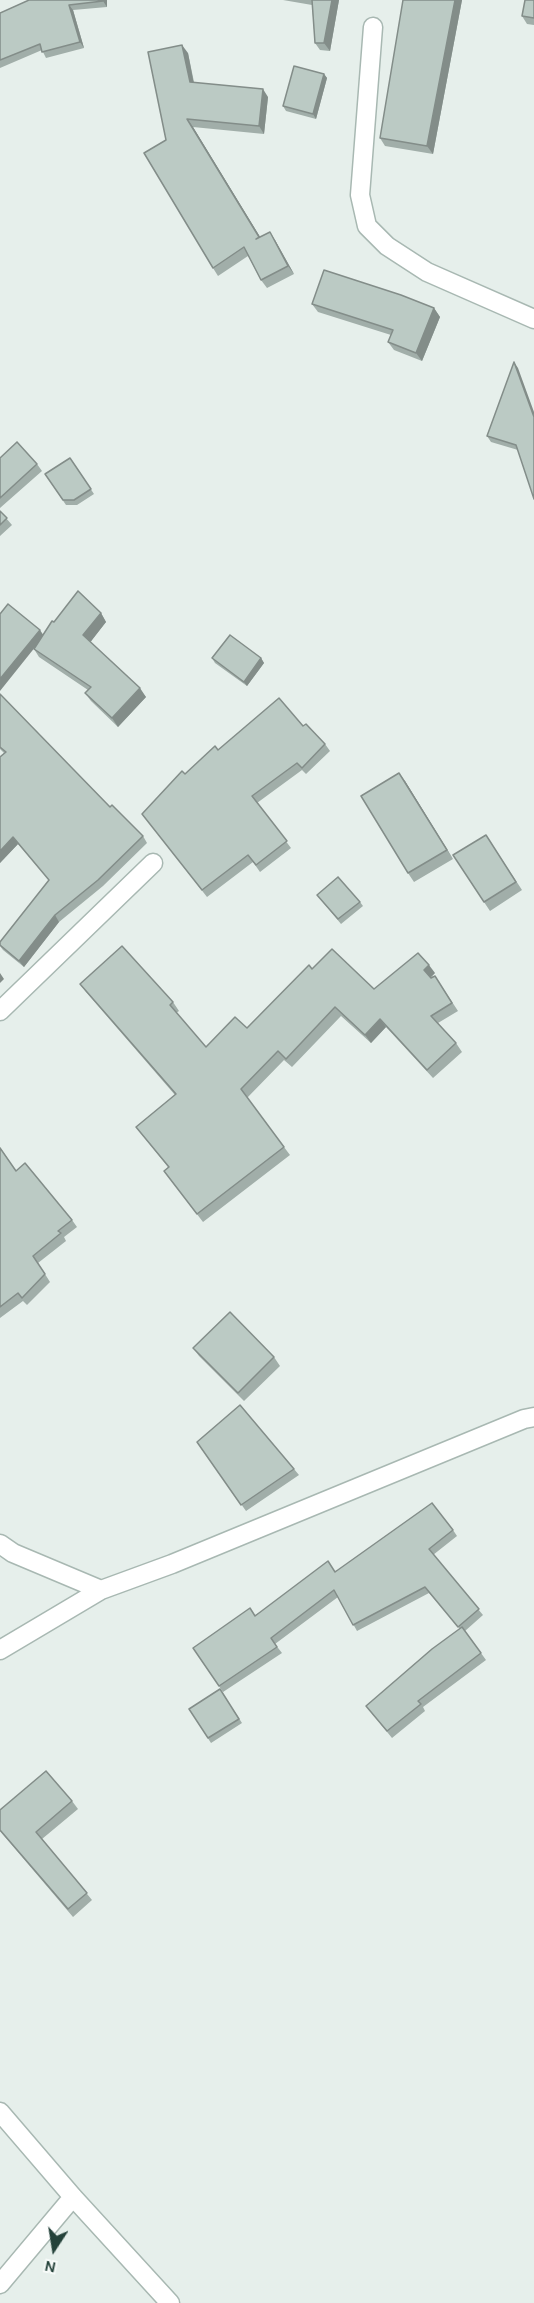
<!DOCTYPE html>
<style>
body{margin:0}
#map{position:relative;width:534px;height:2303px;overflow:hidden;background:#e6efeb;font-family:Karla,sans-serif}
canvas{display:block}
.north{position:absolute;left:24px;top:2219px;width:60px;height:60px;-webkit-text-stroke:4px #f7fbf9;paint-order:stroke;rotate:192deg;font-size:16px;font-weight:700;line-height:24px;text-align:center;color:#24423a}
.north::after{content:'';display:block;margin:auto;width:21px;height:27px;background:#24423a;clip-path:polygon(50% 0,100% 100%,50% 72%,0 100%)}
</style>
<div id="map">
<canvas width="534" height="2303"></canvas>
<div class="north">N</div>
</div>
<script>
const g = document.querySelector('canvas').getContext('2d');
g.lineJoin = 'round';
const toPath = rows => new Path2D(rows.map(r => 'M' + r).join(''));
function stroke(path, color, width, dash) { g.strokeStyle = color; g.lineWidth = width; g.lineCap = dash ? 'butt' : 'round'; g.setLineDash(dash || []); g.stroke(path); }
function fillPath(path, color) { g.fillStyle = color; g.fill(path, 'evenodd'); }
const minor = toPath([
 [373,27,360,195,367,226,387,246,427,272,534,319],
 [0,1011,153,863],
 [0,1544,13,1553,101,1590],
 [0,1650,101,1590,172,1564,524,1419,534,1417],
 [0,2112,73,2197,170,2303],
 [0,2284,73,2197]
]);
stroke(minor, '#a8b8b2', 21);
stroke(minor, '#fff', 18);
fillPath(toPath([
 [29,0,107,0,107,7,73,10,84,48,46,58,42,50,0,68,0,13],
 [283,0,339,0,330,51,320,50,315,43,312,5],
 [403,0,462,0,433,154,385,146,380,138],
 [534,0,534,25,527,24,522,16],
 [188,53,194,82,268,97,264,134,193,127,260,237,275,240,294,274,267,288,261,280,248,256,218,276,213,268,166,140],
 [324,74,327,78,316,119,286,111,283,106],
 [312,304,434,308,440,317,422,361,394,350,388,342,391,335,318,312],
 [518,368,518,450,491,442,487,436],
 [0,458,37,464,42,471,0,508],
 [70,458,94,494,77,505,66,505,45,474],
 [0,511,12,525,0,536],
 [101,613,106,622,90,642,146,697,118,727,91,701,85,693,88,690,39,657,34,649,43,634,54,622],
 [212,658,261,658,264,663,247,686,215,663],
 [0,694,110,807,143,836,147,843,103,886,59,922,24,967,3,950,0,946,0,942,49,880,18,844,0,863,0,757,4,753,0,749],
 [303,726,325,744,330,751,306,774,302,770,257,803,291,848,260,872,253,862,207,897,147,820,185,774,218,750],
 [405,781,453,859,414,882,408,873],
 [486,835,522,890,490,911,484,902],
 [317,895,360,902,363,906,341,924],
 [312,969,374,989,435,973,431,977,435,976,458,1011,438,1023,456,1043,462,1052,433,1078,386,1027,371,1043,341,1016,292,1067,284,1060,247,1098,290,1155,203,1222,170,1179,164,1171,168,1167,136,1127,175,1095,86,992,80,984,173,1002,179,1011,176,1013,206,1047,247,1028],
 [0,1147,16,1171,72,1220,77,1227,64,1237,66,1241,38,1263,50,1282,27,1305,23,1301,0,1318],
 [193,1348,274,1357,280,1366,244,1401,199,1356],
 [197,1442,294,1469,299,1475,246,1511],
 [453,1530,457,1536,433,1555,483,1615,465,1631,486,1660,423,1707,425,1711,392,1738,366,1706,460,1629,429,1593,357,1631,338,1597,275,1644,282,1653,223,1692,193,1648,255,1615,335,1571],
 [220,1689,242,1723,211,1743,189,1709],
 [72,1801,78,1809,42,1839,92,1900,73,1917,0,1831,0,1810]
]), '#a1aea9');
fillPath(toPath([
 [103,0,107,0,107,7,103,1],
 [332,0,339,0,330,51,324,43],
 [455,0,462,0,433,154,427,146],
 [69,5,73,10,84,48,80,42],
 [182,45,188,53,195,90,190,82],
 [324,74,327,78,316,119,313,114],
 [263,89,268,97,264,134,259,126],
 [187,119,193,127,265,245,259,237],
 [270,232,275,240,294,274,288,266],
 [434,308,440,317,422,361,416,353],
 [514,362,518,368,534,412,534,417],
 [101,613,106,622,89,644,83,635],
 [40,630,44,636,0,691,0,679],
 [261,658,264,663,247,686,244,682],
 [140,688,146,697,118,727,112,718],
 [399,773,405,781,453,859,447,850],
 [13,837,18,844,0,863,0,851],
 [55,915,59,922,24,967,19,961],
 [429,965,435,973,430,978,424,970],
 [0,973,4,979,0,983],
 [380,1019,386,1027,371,1043,365,1035]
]), '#838d89');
const building = toPath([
 [29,0,103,0,103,1,69,5,80,42,42,52,40,44,0,60,0,13,29,0],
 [312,0,332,0,324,43,315,43,312,0],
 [403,0,455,0,427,146,380,138,403,0],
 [525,0,534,0,534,18,522,16,525,0],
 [182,45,190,82,263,89,259,126,187,119,259,237,256,239,270,232,288,266,261,280,244,247,213,268,144,153,166,140,148,52,182,45],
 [294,66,324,74,313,114,283,106,294,66],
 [324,270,401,295,434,308,416,353,388,342,393,330,312,304,324,270],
 [514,362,534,417,534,499,516,445,487,436,514,362],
 [17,442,37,464,0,498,0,458,17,442],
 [70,458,91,489,74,500,63,500,45,474,70,458],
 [0,511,7,518,0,525,0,511],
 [78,591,101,613,83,635,140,688,112,718,85,693,91,687,34,649,52,621,54,622,78,591],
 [8,604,40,630,0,679,0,614,8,604],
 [230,635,261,658,244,682,212,658,230,635],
 [0,694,110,807,112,805,143,836,98,880,55,915,19,961,0,945,0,942,49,880,13,837,0,851,0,757,6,752,0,747,0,694],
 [279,698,303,726,306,724,325,744,302,768,297,763,252,796,287,841,256,865,248,855,202,890,142,814,182,771,185,774,215,746,218,750,279,698],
 [399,773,447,850,408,873,361,796,399,773],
 [486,835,516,882,484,902,453,855,486,835],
 [338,877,360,902,338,919,317,895,338,877],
 [122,946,173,1002,170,1005,206,1047,235,1017,247,1028,309,965,312,969,332,949,374,989,418,953,429,965,424,970,431,978,435,976,452,1003,431,1016,456,1043,427,1070,380,1019,365,1035,335,1007,286,1059,278,1051,241,1089,284,1147,197,1214,164,1171,169,1167,136,1127,176,1094,80,984,122,946],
 [0,1148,16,1171,25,1163,72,1220,58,1231,61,1233,33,1256,45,1274,22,1298,18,1293,0,1307,0,1148],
 [230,1312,274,1357,238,1393,193,1348,230,1312],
 [240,1405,294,1469,241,1505,197,1442,240,1405],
 [432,1503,453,1530,429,1549,479,1609,458,1627,425,1587,353,1625,334,1590,271,1638,277,1647,219,1686,193,1648,250,1608,255,1616,328,1561,335,1572,432,1503],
 [462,1627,481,1653,418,1701,421,1704,387,1731,366,1706,432,1649,462,1627],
 [220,1689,239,1719,208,1738,189,1709,220,1689],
 [46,1771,72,1801,36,1832,87,1893,68,1909,0,1830,0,1810,46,1771]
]);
fillPath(building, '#bbcac4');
stroke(building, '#838d89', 1.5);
</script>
